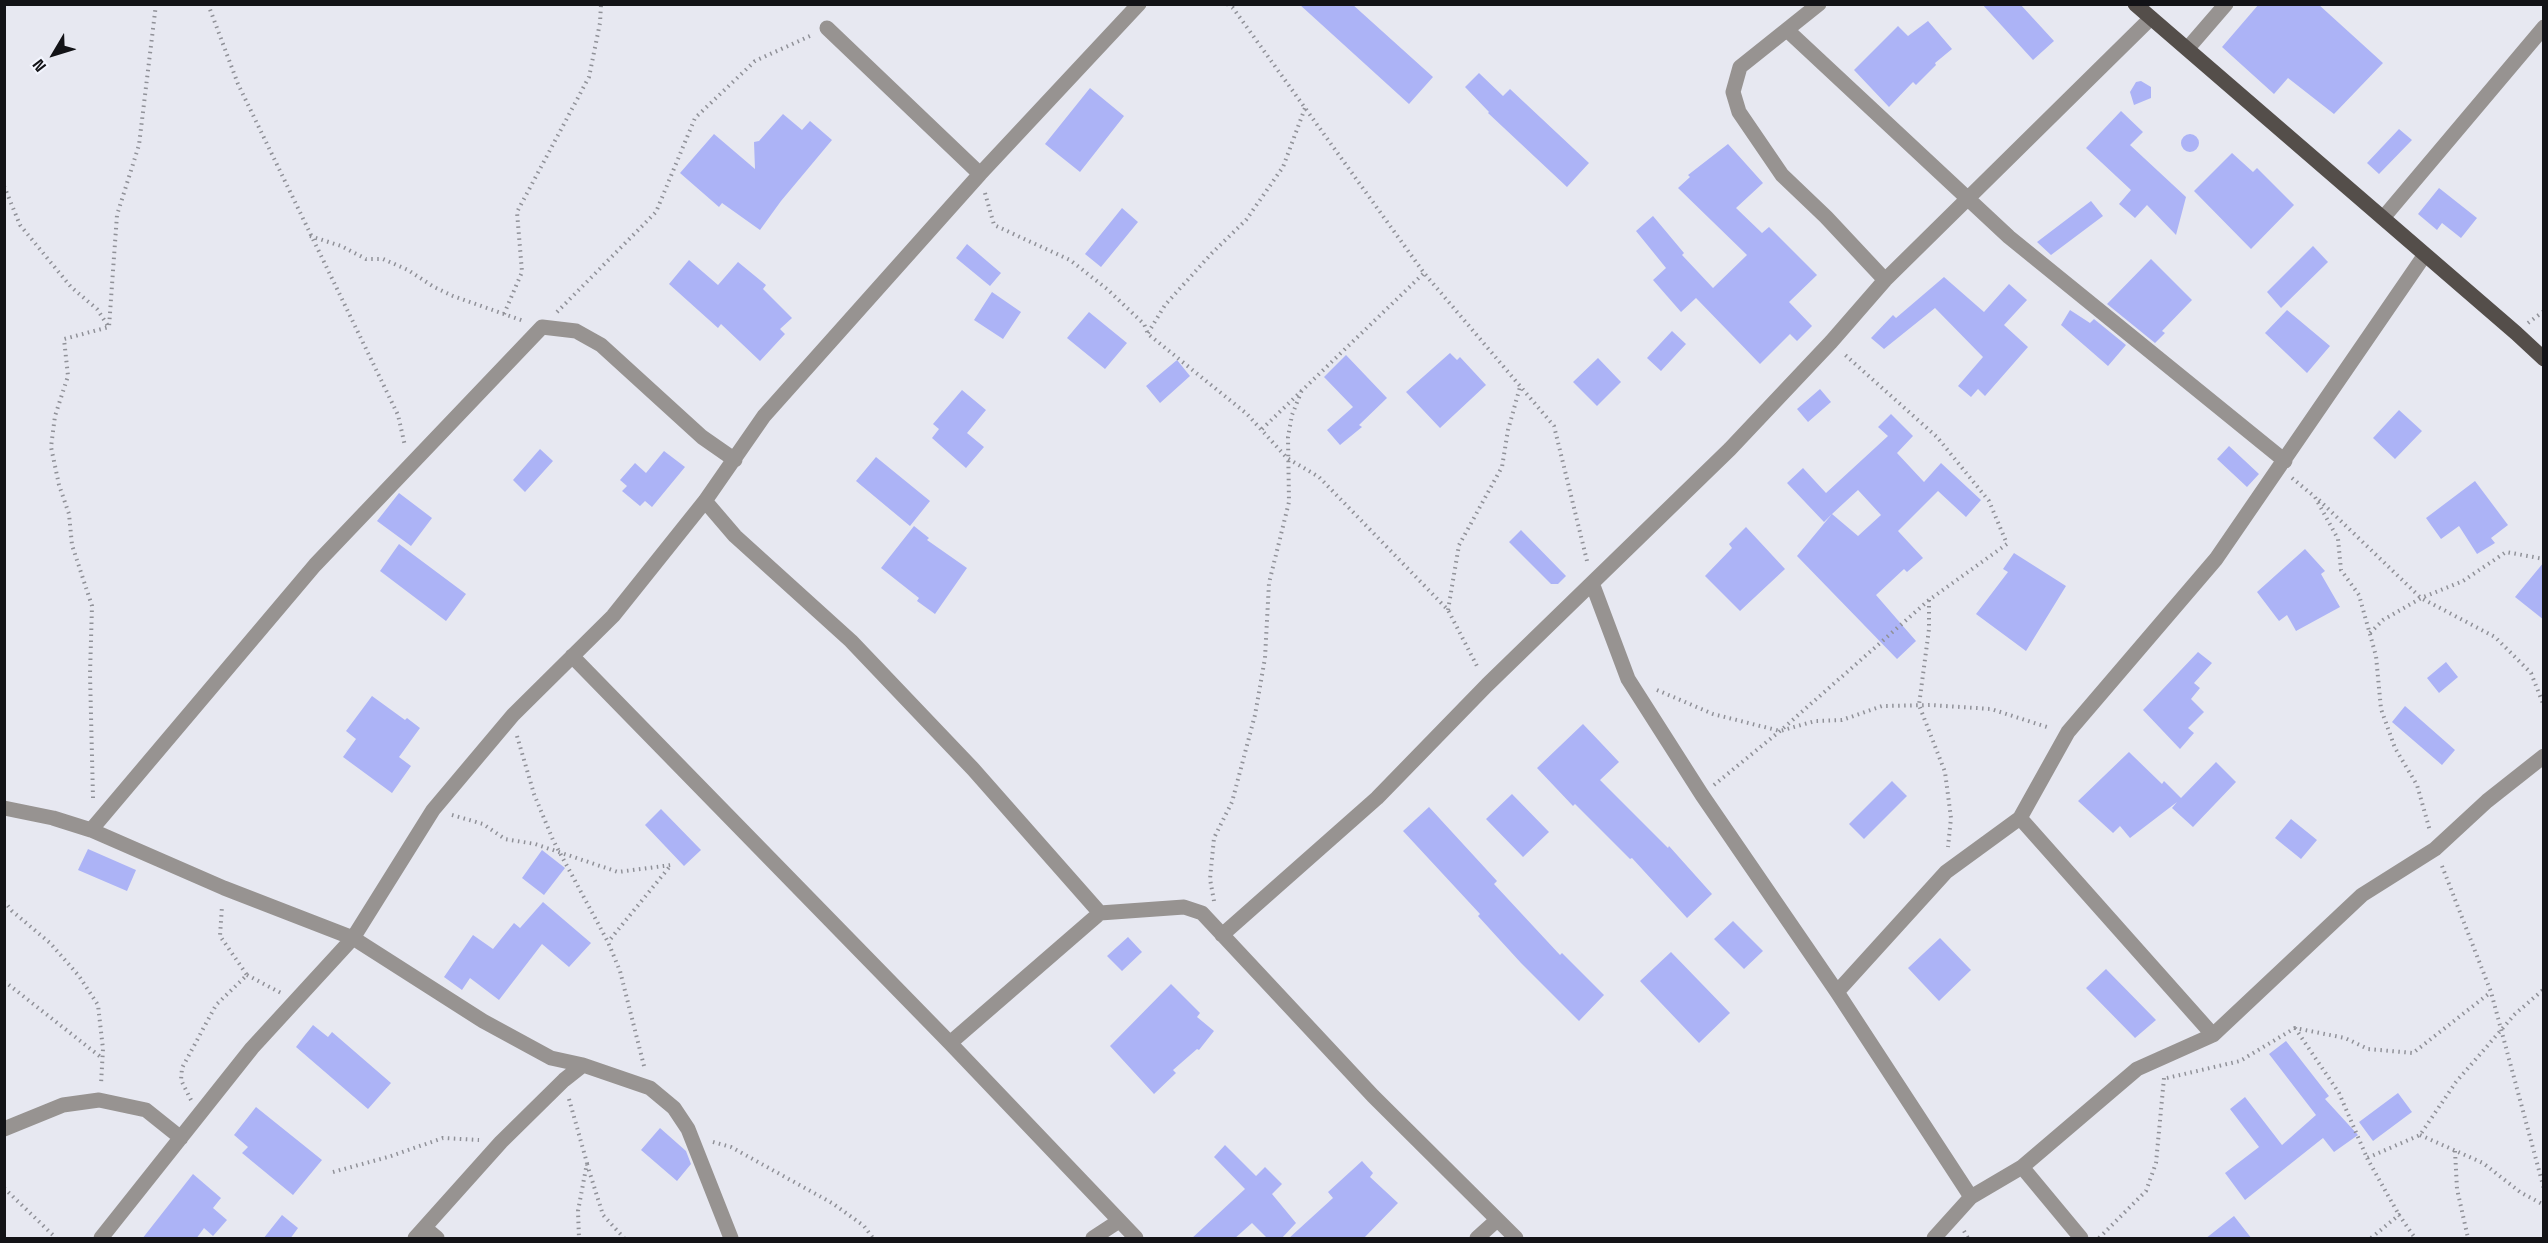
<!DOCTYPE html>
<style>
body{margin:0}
#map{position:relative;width:2548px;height:1243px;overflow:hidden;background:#e7e8f1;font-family:"Space Grotesk",sans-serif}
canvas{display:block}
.frame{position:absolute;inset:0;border:6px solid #131317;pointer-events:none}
.north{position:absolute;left:24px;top:24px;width:60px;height:60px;-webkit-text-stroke:4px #f4f6ff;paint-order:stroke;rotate:232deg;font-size:16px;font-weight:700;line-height:24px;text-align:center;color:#131317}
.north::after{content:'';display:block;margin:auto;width:21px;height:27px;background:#131317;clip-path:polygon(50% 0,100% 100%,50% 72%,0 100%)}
</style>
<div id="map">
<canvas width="2548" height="1243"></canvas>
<div class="frame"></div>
<div class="north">N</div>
</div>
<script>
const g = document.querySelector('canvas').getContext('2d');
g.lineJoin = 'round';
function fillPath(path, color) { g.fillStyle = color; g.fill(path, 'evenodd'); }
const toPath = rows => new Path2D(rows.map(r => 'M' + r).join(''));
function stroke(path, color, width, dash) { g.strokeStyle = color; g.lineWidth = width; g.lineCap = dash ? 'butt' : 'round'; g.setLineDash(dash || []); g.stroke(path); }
fillPath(toPath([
 [1299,4,1352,4,1433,77,1409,104],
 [1982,4,2020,4,2054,41,2033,60],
 [2259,4,2318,4,2383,63,2334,114,2288,78,2274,94,2222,47],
 [1928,21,1952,49,1935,63,1936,65,1916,85,1913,82,1889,107,1854,70,1898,26,1908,36],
 [1479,73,1503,96,1510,89,1589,163,1567,187,1488,113,1489,112,1465,87],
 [2141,81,2151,87,2151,98,2134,105,2130,92,2136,82],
 [1090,88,1124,116,1080,172,1045,144],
 [2121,111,2143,132,2130,145,2186,197,2176,235,2147,205,2135,218,2119,204,2131,190,2086,148],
 [783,114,802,130,810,121,832,140,781,201,760,230,722,203,719,207,680,173,714,134,755,169,754,142,759,141],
 [2399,129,2412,140,2379,174,2367,163],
 '2181 143a9 9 0 1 1 18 0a9 9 0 1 1-18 0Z',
 [1728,144,1763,183,1736,208,1762,233,1769,227,1817,275,1789,302,1812,326,1797,341,1790,334,1760,364,1696,298,1681,312,1653,280,1666,268,1636,231,1653,216,1684,253,1682,255,1713,288,1747,255,1678,188,1690,177,1688,175],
 [2232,153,2253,172,2257,168,2294,205,2251,249,2194,191],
 [2439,188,2477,218,2461,238,2442,223,2437,230,2418,214],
 [2091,201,2103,216,2051,255,2037,242],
 [1122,208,1138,222,1101,267,1085,254],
 [967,244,1001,273,990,286,956,258],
 [2313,246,2328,262,2281,308,2267,292],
 [2151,259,2192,300,2162,331,2165,333,2155,343,2107,304],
 [689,260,718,285,738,262,766,285,763,289,792,318,780,329,785,334,760,361,721,324,718,328,669,284],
 [1944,277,1984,312,2009,284,2027,300,2004,325,2028,347,1985,396,1978,389,1971,397,1958,386,1983,357,1935,308,1884,349,1871,338,1893,315,1896,318],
 [992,292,1021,312,1003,339,974,320],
 [2070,310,2090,323,2094,319,2126,345,2108,366,2061,325],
 [2287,310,2330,346,2307,373,2265,333],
 [1089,312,1127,343,1105,369,1067,338],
 [1672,331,1686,344,1661,371,1647,358],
 [1450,353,1457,360,1460,357,1486,385,1440,428,1406,392],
 [1346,355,1387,398,1359,425,1362,427,1340,445,1327,430,1353,407,1324,377],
 [1598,358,1621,382,1597,406,1573,382],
 [1177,360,1190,376,1160,403,1146,386],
 [1820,389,1831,402,1808,422,1797,409],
 [962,390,986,410,967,433,984,447,966,468,932,438,939,429,933,424],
 [2399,410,2422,431,2395,459,2373,438],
 [1891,414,1913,436,1897,453,1924,482,1941,463,1981,500,1966,517,1938,491,1898,531,1923,558,1907,572,1904,569,1876,595,1916,641,1897,659,1797,556,1832,514,1824,522,1787,483,1803,468,1826,493,1888,436,1878,427],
 [1858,490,1881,515,1858,536,1832,514],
 [2229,446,2259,474,2247,487,2217,459],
 [540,449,553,461,525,492,513,480],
 [664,451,685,467,652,507,645,501,640,506,622,491,627,486,620,480,635,463,646,473],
 [876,457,930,501,910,526,856,481],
 [2475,481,2508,525,2491,538,2495,543,2477,554,2459,526,2441,539,2426,518],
 [399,493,432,518,411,546,377,521],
 [914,526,929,538,927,540,967,568,935,614,917,601,919,598,881,568],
 [1746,527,1785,569,1740,611,1705,576,1732,548,1729,544],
 [1521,530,1566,576,1558,584,1551,584,1509,542],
 [399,544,466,594,446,621,380,571],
 [2305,549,2325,571,2321,574,2340,607,2296,631,2287,615,2279,621,2257,592],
 [2014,553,2066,586,2026,651,1976,614,2008,572,2003,569],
 [2544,562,2544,620,2515,597],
 [2198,652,2212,663,2194,683,2200,688,2191,699,2204,712,2188,728,2194,733,2180,749,2143,710],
 [2446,662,2458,677,2439,693,2427,678],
 [372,696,405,720,407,718,420,728,399,757,411,766,392,793,343,757,356,739,346,731],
 [2405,706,2455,750,2442,765,2392,722],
 [1583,724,1619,762,1600,780,1668,848,1669,846,1712,894,1687,918,1632,858,1630,859,1575,804,1573,806,1537,768],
 [2129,752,2162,784,2164,781,2181,798,2216,762,2236,782,2193,827,2172,808,2177,802,2130,838,2120,826,2113,833,2078,801],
 [1892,781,1907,796,1864,839,1849,824],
 [1512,794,1549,832,1523,857,1486,819],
 [1429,807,1497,881,1494,884,1560,955,1562,953,1604,995,1579,1021,1521,963,1478,916,1480,914,1403,831],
 [661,809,701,850,684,866,645,825],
 [2291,819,2317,840,2301,859,2275,838],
 [88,849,136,870,127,891,78,870],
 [542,850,565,868,544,895,522,878],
 [543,902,591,943,569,967,542,944,499,1000,470,978,462,990,444,977,473,935,493,949,514,923,520,928],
 [1733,921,1763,951,1744,969,1714,939],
 [1128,937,1142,952,1122,971,1107,956],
 [1940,938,1971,970,1939,1001,1908,968],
 [1671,952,1730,1013,1699,1043,1640,981],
 [2106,969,2156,1020,2135,1038,2086,988],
 [1171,984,1200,1013,1197,1017,1214,1031,1199,1050,1197,1049,1173,1070,1176,1073,1154,1094,1110,1046],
 [313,1025,328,1037,332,1032,391,1083,368,1109,296,1047],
 [2286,1041,2329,1096,2325,1099,2358,1135,2334,1152,2323,1138,2245,1200,2225,1173,2259,1147,2230,1109,2245,1097,2282,1145,2316,1115,2269,1054],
 [2398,1093,2412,1112,2373,1141,2359,1122],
 [256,1107,322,1160,293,1195,242,1153,248,1147,234,1135],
 [660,1128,686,1151,691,1164,677,1181,641,1150],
 [1225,1145,1256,1176,1265,1167,1282,1184,1272,1194,1296,1223,1281,1239,1268,1239,1252,1223,1234,1239,1191,1239,1245,1189,1214,1157],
 [1362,1161,1373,1173,1370,1177,1398,1203,1363,1239,1288,1239,1333,1198,1328,1192],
 [193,1174,221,1198,213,1208,227,1220,213,1236,204,1228,196,1239,142,1239],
 [282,1215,298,1228,290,1239,263,1239],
 [2234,1216,2252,1239,2205,1239]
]), '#acb3f6');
stroke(toPath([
 [208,4,238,84,398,415,405,446],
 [1227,4,1233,8,1424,273,1554,426,1588,565],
 [4,186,20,225,71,287,97,309,108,326],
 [985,193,994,225,1070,260,1107,289,1144,324,1148,334,1247,414,1287,458,1319,477,1448,610,1478,668],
 [310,236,341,246,366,259,383,259,408,270,434,287,453,296,524,321],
 [557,312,656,212,695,118,755,61,812,35],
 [504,314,522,272,517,212,589,77,600,23,601,4],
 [2528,323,2544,311],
 [1148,333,1165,305,1212,253,1246,220,1283,167,1305,108],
 [1262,429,1424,273],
 [2292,478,2315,497,2338,539,2341,570,2359,595,2376,656,2381,709,2395,748,2417,785,2430,831],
 [2319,500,2421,598,2495,637,2531,673,2544,706],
 [1929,600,1929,629,1919,705,1945,772,1951,818,1948,847],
 [1448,610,1459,545,1502,467,1508,430,1520,387],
 [2370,633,2383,620,2421,598,2463,581,2506,552,2544,559],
 [1657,690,1713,714,1780,731,1815,721,1842,720,1882,706,1930,705,1991,709,2050,728],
 [517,736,534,794,553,840,608,942,620,971,644,1066],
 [1714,785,1780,731,1929,600,2007,544,1989,501,1937,437,1843,353],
 [93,798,90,674,92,606,72,545,69,514,59,485,51,447,55,416,68,376,64,339,109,327,117,215,139,145,156,4],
 [452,815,483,824,505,839,535,844,618,872,671,865,608,942],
 [2442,866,2491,992,2544,1189],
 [4,901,12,911,50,943,79,976,98,1005,103,1049,101,1084],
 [1214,901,1210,879,1214,838,1232,802,1255,715,1265,658,1269,583,1289,502,1288,437,1292,415,1302,390],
 [247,975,281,993],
 [4,981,102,1058],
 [2295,1028,2339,1093,2367,1158,2420,1135,2456,1082,2515,1014,2544,989],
 [2167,1078,2240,1061,2295,1028,2345,1038,2368,1049,2413,1053,2491,992],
 [569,1099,587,1163,578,1211,579,1238],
 [191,1100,181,1080,182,1068,216,1005,247,975,220,936,222,906],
 [2420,1135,2483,1163,2520,1192,2544,1205],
 [713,1142,731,1147,832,1203,864,1226,873,1238],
 [2455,1151,2457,1189,2468,1238],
 [2367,1158,2399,1215],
 [587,1164,603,1215,624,1238],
 [333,1172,388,1157,443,1138,479,1140],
 [4,1188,56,1238],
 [1964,1231,1968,1238],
 [2099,1238,2146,1191,2156,1163,2164,1078],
 [2371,1238,2399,1215,2415,1238]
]), '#909198', 4, [1.5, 4.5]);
stroke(toPath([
 [1819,4,1740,67,1733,92,1739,112,1782,175,1826,217,1885,280],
 [827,28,980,174],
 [1787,30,2009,237,2285,461],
 [2188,48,2226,4],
 [2383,218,2544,27],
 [705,501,735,536,851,641,973,769,1100,913],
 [1592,583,1628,679,1702,795,1837,992,1971,1197],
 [572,656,950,1043,1136,1238],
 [4,808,53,818,91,830,224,888,353,938,483,1021,551,1058,583,1065,650,1088,674,1108,688,1129,731,1238],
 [2020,818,2213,1035],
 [91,830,315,565,542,327,576,331,601,345,702,437,735,460],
 [1222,935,1377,798,1487,685,1730,449,1831,342,1885,280,2151,18],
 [1837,992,1946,872,2020,818,2068,732,2216,559,2424,256],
 [950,1043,1100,913,1184,907,1202,913,1373,1096,1516,1238],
 [4,1129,63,1105,99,1100,146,1110,181,1138],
 [2022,1167,2081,1238],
 [425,1228,437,1238],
 [101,1238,252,1048,353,938,433,810,513,715,613,616,705,501,764,416,980,174,1139,4],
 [415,1238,501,1142,564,1080,583,1065],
 [1093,1238,1119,1221],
 [1477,1238,1497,1220],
 [1934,1238,1971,1197,2022,1167,2137,1069,2213,1035,2362,895,2435,849,2487,801,2544,756]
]), '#979391', 15);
stroke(toPath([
 [2135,4,2516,333,2544,359]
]), '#544e4a', 15);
</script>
